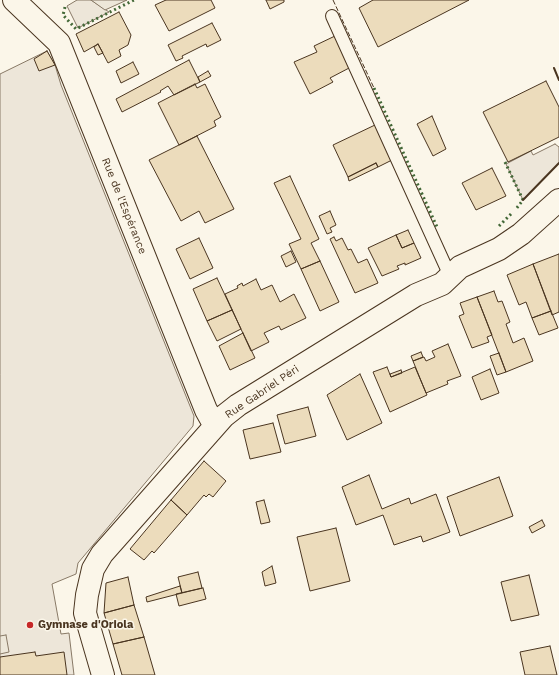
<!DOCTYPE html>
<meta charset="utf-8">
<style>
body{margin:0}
canvas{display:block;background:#fbf6e9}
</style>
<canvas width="559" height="675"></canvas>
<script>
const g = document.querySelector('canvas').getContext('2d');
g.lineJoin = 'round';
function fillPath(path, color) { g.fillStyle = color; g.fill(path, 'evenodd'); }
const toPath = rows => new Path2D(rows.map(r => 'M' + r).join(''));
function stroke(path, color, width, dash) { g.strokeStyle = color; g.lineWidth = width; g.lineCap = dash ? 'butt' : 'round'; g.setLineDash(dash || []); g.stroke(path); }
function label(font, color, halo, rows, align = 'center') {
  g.font = font + ' "Work Sans",sans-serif'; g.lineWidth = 3; g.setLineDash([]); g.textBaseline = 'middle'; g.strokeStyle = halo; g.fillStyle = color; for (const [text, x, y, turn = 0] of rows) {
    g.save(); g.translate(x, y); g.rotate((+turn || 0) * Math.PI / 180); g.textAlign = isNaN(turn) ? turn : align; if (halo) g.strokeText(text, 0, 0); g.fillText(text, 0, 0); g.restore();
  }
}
const green = toPath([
 [77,0,91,0,109,12,78,28,67,6,77,0],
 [47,51,55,65,61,85,194,416,193,426,78,563,76,574,52,584,61,634,69,633,74,675,0,675,0,74,47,51],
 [555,144,559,147,559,163,523,200,506,164,531,151,533,155,555,144]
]);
fillPath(green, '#ede6d9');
stroke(green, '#887966', 1);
const parking = toPath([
 [91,0,127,0,105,10,91,0],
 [6,635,9,652,0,654,0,636,6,635]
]);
fillPath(parking, '#ede7d9');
stroke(parking, '#887966', 1);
const building = toPath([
 [166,0,211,0,215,8,169,31,155,5,166,0],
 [266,0,284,0,284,2,270,9,266,0],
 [373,0,469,0,378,47,359,8,373,0],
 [119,12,131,35,128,45,119,50,121,56,108,63,98,44,84,52,76,34,119,12],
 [212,23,221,40,207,47,206,44,182,56,183,58,176,61,168,45,212,23],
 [335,36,351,67,330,78,333,82,310,94,294,62,317,52,314,46,335,36],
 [98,44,103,53,98,55,94,47,98,44],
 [47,51,55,65,39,71,34,59,47,51],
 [189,60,200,82,174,95,168,86,160,91,161,92,122,112,116,99,189,60],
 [133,62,139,74,121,83,116,71,133,62],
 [208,71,211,76,200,82,198,77,208,71],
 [546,81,559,107,559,137,508,162,483,112,546,81],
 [195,84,197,88,205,84,221,117,214,121,216,126,179,145,158,103,195,84],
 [432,116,446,149,433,156,417,124,432,116],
 [375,125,392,160,378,167,376,163,348,177,333,145,375,125],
 [197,136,234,209,205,223,199,211,181,221,149,160,197,136],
 [376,163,378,167,349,181,348,177,376,163],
 [492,168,506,196,476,210,462,183,492,168],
 [290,176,319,239,311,243,320,261,301,269,289,244,301,239,274,183,290,176],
 [330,211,336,225,330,228,332,232,327,234,319,216,330,211],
 [408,230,414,243,402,248,396,235,408,230],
 [396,235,402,248,414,243,421,258,405,265,405,263,397,266,399,269,382,276,368,248,396,235],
 [334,237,336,241,342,238,348,250,351,249,358,263,367,259,378,283,355,293,330,239,334,237],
 [199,238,213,268,190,279,176,249,199,238],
 [291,251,296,262,286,267,281,256,291,251],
 [559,254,559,312,552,315,533,264,559,254],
 [320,261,339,302,320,311,301,269,320,261],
 [533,264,551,311,532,318,526,302,519,305,507,275,533,264],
 [217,278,232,310,207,321,193,289,217,278],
 [256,279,261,290,272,285,280,302,294,294,306,318,281,330,279,326,264,333,269,342,251,351,225,294,238,288,237,286,242,283,243,286,256,279],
 [494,291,498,302,502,301,510,322,506,324,513,343,524,338,533,361,506,372,477,297,494,291],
 [477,297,492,335,487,337,489,342,472,348,459,316,464,314,460,303,477,297],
 [232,310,241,329,217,341,207,321,232,310],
 [551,311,558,328,539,335,532,318,551,311],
 [243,333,255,358,230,370,219,346,243,333],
 [448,344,461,376,447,381,448,384,426,393,413,361,424,357,426,361,435,357,432,351,448,344],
 [421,352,423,357,413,361,411,356,421,352],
 [499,353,506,372,497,375,490,356,499,353],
 [387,367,391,377,415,367,427,395,390,412,373,372,387,367],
 [490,369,499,393,481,400,472,377,490,369],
 [401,370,402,373,391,377,390,374,401,370],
 [360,374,382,423,347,440,327,395,360,374],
 [308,407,316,436,285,444,277,415,308,407],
 [273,423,281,452,250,459,243,430,273,423],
 [204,461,226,481,213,497,209,494,206,497,204,495,187,515,171,500,204,461],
 [369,475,382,509,409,498,411,504,436,494,450,532,423,542,421,536,394,545,383,515,356,525,342,487,369,475],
 [499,477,513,516,460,536,447,497,499,477],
 [171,500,187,515,154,553,152,551,144,560,130,549,171,500],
 [264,500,270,522,261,524,256,502,264,500],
 [542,520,545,526,532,533,529,527,542,520],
 [336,528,350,581,310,591,297,537,336,528],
 [272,566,276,583,265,586,262,572,272,566],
 [198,572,202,588,182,593,178,577,198,572],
 [529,575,539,615,511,621,501,582,529,575],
 [128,577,134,605,104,613,106,583,128,577],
 [180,586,182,593,147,602,146,597,180,586],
 [203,588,206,599,179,606,176,594,203,588],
 [134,605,144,637,113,644,104,613,134,605],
 [144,637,155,675,122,675,113,644,144,637],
 [550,646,557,675,525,675,520,652,550,646],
 [35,652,36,656,64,652,67,675,0,675,0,657,35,652]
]);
fillPath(building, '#ecdcbc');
stroke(building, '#4a3520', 1);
const service = toPath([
 [332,16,450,276]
]);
const minor = toPath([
 [14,0,59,43,206,410,215,426],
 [103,675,85,613,87,595,93,569,102,554,224,416,238,405,416,295,442,284,460,267,499,249,521,234,559,200]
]);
stroke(service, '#4a3520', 14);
stroke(minor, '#4a3520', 24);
stroke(service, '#fbf6e9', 12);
stroke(minor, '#fbf6e9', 22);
stroke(toPath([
 [65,7,63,15,76,29,134,0],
 [374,88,437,227],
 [505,162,523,200,516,209],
 [499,226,512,213]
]), '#436837', 3, [2, 3]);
stroke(toPath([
 [333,0,374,88]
]), '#4a3520', 1, [5, 2]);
stroke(toPath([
 [554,68,559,80],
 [523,200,559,163]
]), '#4a3520', 2);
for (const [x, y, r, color] of [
 [30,625,4,"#c62828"]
]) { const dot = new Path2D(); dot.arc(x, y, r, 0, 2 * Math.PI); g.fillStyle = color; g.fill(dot); stroke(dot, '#fbf6e9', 1.5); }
label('11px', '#4a3520', '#fbf6e9', [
 ["Rue de l'Espérance",124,206,68],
 ["Rue Gabriel Péri",262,392,-34]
]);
label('bold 11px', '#4a3520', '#fbf6e9', [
 ["Gymnase d'Oriola",38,625]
], 'left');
</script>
